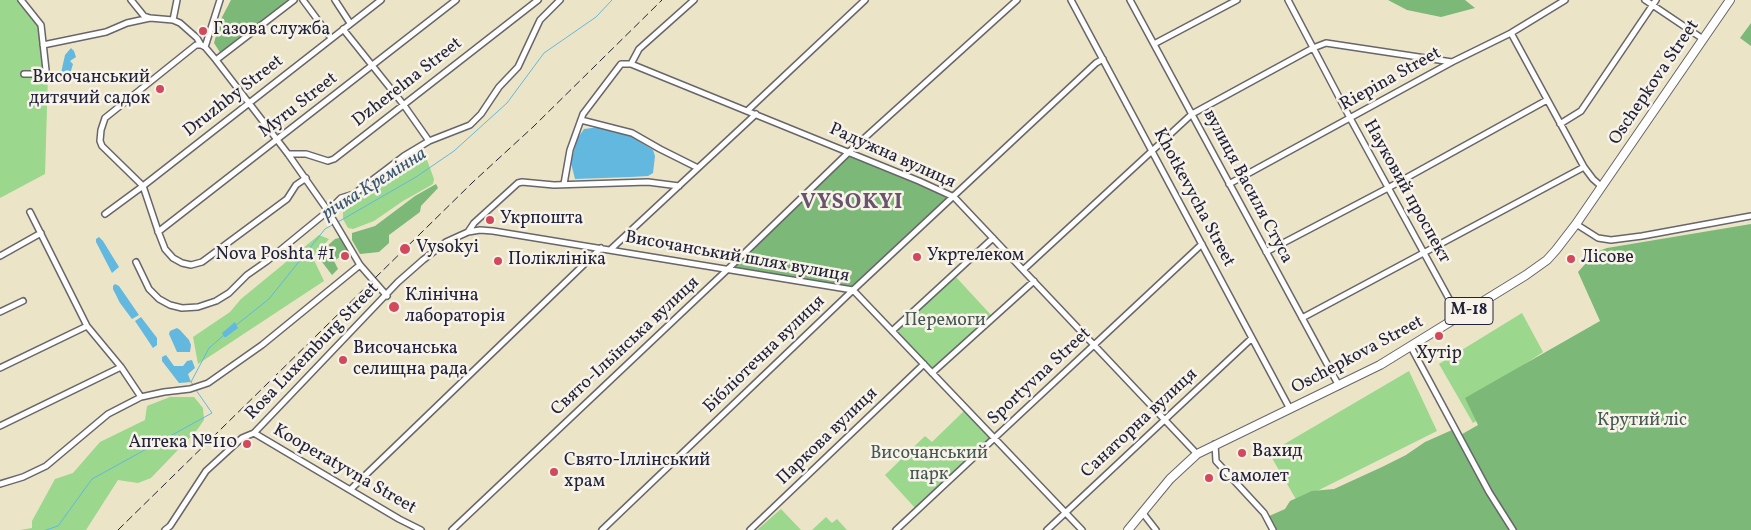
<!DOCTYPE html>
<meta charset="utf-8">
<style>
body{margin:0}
canvas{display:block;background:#ebe4c6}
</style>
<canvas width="1751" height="530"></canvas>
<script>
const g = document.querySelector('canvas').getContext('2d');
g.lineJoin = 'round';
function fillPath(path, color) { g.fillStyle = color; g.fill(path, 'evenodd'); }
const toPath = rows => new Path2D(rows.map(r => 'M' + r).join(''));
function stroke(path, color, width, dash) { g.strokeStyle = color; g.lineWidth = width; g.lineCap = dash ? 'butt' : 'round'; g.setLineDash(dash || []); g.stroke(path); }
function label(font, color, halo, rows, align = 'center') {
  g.font = font + ' Vollkorn,serif'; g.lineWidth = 5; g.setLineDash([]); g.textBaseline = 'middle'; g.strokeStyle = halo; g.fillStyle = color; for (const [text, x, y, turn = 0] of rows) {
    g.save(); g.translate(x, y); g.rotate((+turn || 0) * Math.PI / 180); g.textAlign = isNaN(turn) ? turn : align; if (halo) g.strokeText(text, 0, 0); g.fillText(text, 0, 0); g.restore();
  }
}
fillPath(toPath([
 [0,0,20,0,42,22,48,73,45,174,0,198],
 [416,157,422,157,427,160,434,179,433,184,403,201,374,221,353,229,348,228,343,219,343,205,383,177],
 [319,235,329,239,313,258,324,281,198,364,193,337,230,312,241,299],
 [955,276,991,315,931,371,895,333],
 [1522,313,1543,352,1507,376,1511,400,1473,423,1439,364],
 [1409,371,1437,431,1297,501,1269,453],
 [170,397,194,397,203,408,204,420,197,430,151,478,138,483,118,480,86,530,20,530,32,528,32,521,55,479,73,473,100,442,145,420,147,406],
 [965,410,991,439,916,509,885,475,925,436,932,442],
 [781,509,801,530,757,530],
 [826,517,832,523,837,519,847,530,812,530]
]), '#9bd78c');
fillPath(toPath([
 [231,0,292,0,221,54,214,43,220,21],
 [1388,0,1465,0,1475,8,1441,17,1407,10],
 [1751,23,1751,46,1740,38],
 [849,152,954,197,853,290,728,269],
 [436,184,438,188,421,206,420,212,389,235,389,243,379,252,360,254,352,240,352,233,375,226,415,196],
 [1751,224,1751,530,1275,530,1267,517,1285,509,1290,501,1312,491,1334,489,1382,467,1406,455,1425,442,1452,430,1457,437,1478,425,1465,398,1600,321,1578,272,1596,252,1607,248],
 [343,237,350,250,334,261,338,269,332,275,322,262,316,256,335,239]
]), '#7cb878');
fillPath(toPath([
 [71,48,74,51,76,57,70,61,73,64,70,74,64,76,61,73,65,55],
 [599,127,616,133,627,134,653,150,655,156,653,173,648,176,630,177,575,179,571,163,577,139,584,129],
 [99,237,103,241,119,267,112,273,96,242,96,239],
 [115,284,119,286,139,315,132,319,120,303,113,289,113,286],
 [141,317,157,338,157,345,153,348,135,321],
 [235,322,238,328,226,337,224,337,222,333],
 [177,328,180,330,189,340,191,345,190,352,177,352,169,334,170,331],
 [166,355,174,366,183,366,187,361,192,360,195,368,188,374,191,382,179,383,162,361,162,357]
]), '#63b8e0');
stroke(toPath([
 [338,222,416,177,454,151,507,103,544,53,596,17,612,0],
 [235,326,269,299,325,229,334,224],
 [194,386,191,382,209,348,224,335],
 [46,530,58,526,92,479,212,413,196,390]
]), '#63b8e0', 1);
const minor = toPath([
 [21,0,41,25,46,70,37,74,24,74],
 [131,0,144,16,150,18],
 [303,0,331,38],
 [335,0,350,23],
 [1071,0,1290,409],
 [1130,0,1339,386],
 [1288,0,1350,118,1459,317],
 [1645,0,1703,39],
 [173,20,177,0],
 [343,29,403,104,429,141],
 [1511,33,1584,167,1593,179,1602,187],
 [1154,44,1237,0],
 [43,45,106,32,127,23,150,18,173,20,180,23,197,38,201,45,205,47,216,60,288,154,328,211,360,265,387,296],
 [201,45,196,45,191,49,105,118,101,130,100,141,102,146,143,186,158,231,165,249,173,258,182,263,191,265,202,262,287,199,296,185,306,178],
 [205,47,220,0],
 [216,60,294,0],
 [631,64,639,49,694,0],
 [747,111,865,0],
 [581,120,632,133,660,149,698,168],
 [1560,124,1581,111,1656,0],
 [288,154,306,154,328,161,334,159,538,0],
 [564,184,570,150,583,114,621,64,631,64,919,181,954,197,1197,454],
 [1229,184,1452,62,1511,33,1565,0],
 [30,212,87,326,121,367,141,397],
 [105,214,143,186,381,0],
 [1576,224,1598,238,1611,240,1642,236,1751,216],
 [158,232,456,0],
 [468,232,480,230,493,231,853,290,1082,530],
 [610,250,756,114],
 [1266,252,1388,188,1547,100],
 [0,256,41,233],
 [136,262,149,289,159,299,170,305,182,308,198,307,216,301,229,293,247,275,267,261,328,211,341,198,354,194,404,156,429,141,470,125,481,114,499,87,518,67,540,20,560,0],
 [1023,270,1192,114,1313,48,1326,43,1452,62],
 [0,312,23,301],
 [1302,318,1584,167],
 [892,331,993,238],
 [1411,347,1489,492,1513,530],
 [0,368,87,326],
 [932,373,1034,281],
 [0,426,121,367],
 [254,433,399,519,421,530],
 [1215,444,1216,461,1264,513,1273,530],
 [0,484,23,477,46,466,108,414,141,397,164,392,190,389,208,383,262,345,360,265],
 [350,490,601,248],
 [1142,512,1156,530],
 [165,530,170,526,206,471,242,438,254,433,398,282,423,260,446,242,468,232,474,223,518,183,522,182,554,185,648,182,679,186],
 [452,530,728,269,849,152,1017,0],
 [602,530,853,290,1096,63,1103,59],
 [750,530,924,364],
 [896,530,1202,244],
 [1047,530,1252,338]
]);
const highway = toPath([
 [1128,530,1170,479,1197,454,1380,365,1526,275,1547,260,1556,250,1576,224,1730,0]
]);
stroke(minor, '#68666c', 8);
stroke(highway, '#68666c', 10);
stroke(minor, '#fff', 5);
stroke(highway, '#fff', 8);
stroke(toPath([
 [118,530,473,182,533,127,662,0]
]), '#22223b', 1, [8, 4]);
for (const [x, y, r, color] of [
 [203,31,5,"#d1495b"],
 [160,89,5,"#d1495b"],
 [490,220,5,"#d1495b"],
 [405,249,6,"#d1495b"],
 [345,256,5,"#d1495b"],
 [917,257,5,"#d1495b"],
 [1571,259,5,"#d1495b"],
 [498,261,5,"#d1495b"],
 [394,307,6,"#d1495b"],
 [1439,336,5,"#d1495b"],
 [343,360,5,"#d1495b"],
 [247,444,5,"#d1495b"],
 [1242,453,5,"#d1495b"],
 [554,472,5,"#d1495b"],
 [1209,478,5,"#d1495b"]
]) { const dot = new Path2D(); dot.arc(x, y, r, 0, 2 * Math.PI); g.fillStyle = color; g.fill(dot); stroke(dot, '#f7f3e8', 2); }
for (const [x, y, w] of [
 [1469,311,48]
]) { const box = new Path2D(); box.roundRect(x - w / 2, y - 13.5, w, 27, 4); g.fillStyle = '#f7f3e8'; g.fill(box); stroke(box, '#22223b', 1); }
label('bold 16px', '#22223b', null, [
 ["М-18",1469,311]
]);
label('18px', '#22223b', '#f7f3e8', [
 ["Газова служба",213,31],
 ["Височанський",150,79,"right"],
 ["дитячий садок",150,100,"right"],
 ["Укрпошта",500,220],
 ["Vysokyi",416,249],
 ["Nova Poshta #1",335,256,"right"],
 ["Укртелеком",927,257],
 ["Лісове",1581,259],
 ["Поліклініка",508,261],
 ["Клінічна",405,297],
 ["лабораторія",405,318],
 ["Височанська",353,350],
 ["селищна рада",353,371],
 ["Хутір",1439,355,"center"],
 ["Аптека №110",237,444,"right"],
 ["Вахид",1252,453],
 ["Свято-Іллінський",564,462],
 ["храм",564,483],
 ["Самолет",1219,478]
], 'left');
label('18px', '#22223b', '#f7f3e8', [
 ["Riepina Street",1391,80,-29],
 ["Dzherelna Street",408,83,-38],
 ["Oschepkova Street",1655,83,-56],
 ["Druzhby Street",234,97,-38],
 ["Myru Street",299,106,-38],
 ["Радужна вулиця",892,157,24],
 ["вулиця Василя Стуса",1247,187,62],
 ["Науковий проспект",1406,192,61],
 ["Khotkevycha Street",1193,198,62],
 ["Височанський шлях вулиця",737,258,10],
 ["Свято-Ільїнська вулиця",626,347,-43],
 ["Rosa Luxemburg Street",313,352,-46],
 ["Бібліотечна вулиця",765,355,-44],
 ["Oschepkova Street",1358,356,-28],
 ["Sportyvna Street",1040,377,-43],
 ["Санаторна вулиця",1140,424,-43],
 ["Паркова вулиця",828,437,-44],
 ["Kooperatyvna Street",344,470,30]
]);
label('18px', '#465853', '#f7f3e8', [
 ["Перемоги",945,322],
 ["Крутий ліс",1642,422],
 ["Височанський",929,455],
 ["парк",929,476]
]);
label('italic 19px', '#395675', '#f7f3e8', [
 ["річка Кремінна",375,185,-32]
]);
g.letterSpacing = '1px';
label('bold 22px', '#68546c', '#f7f3e8', [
 ["VYSOKYI",852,204]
]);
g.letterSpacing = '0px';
</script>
